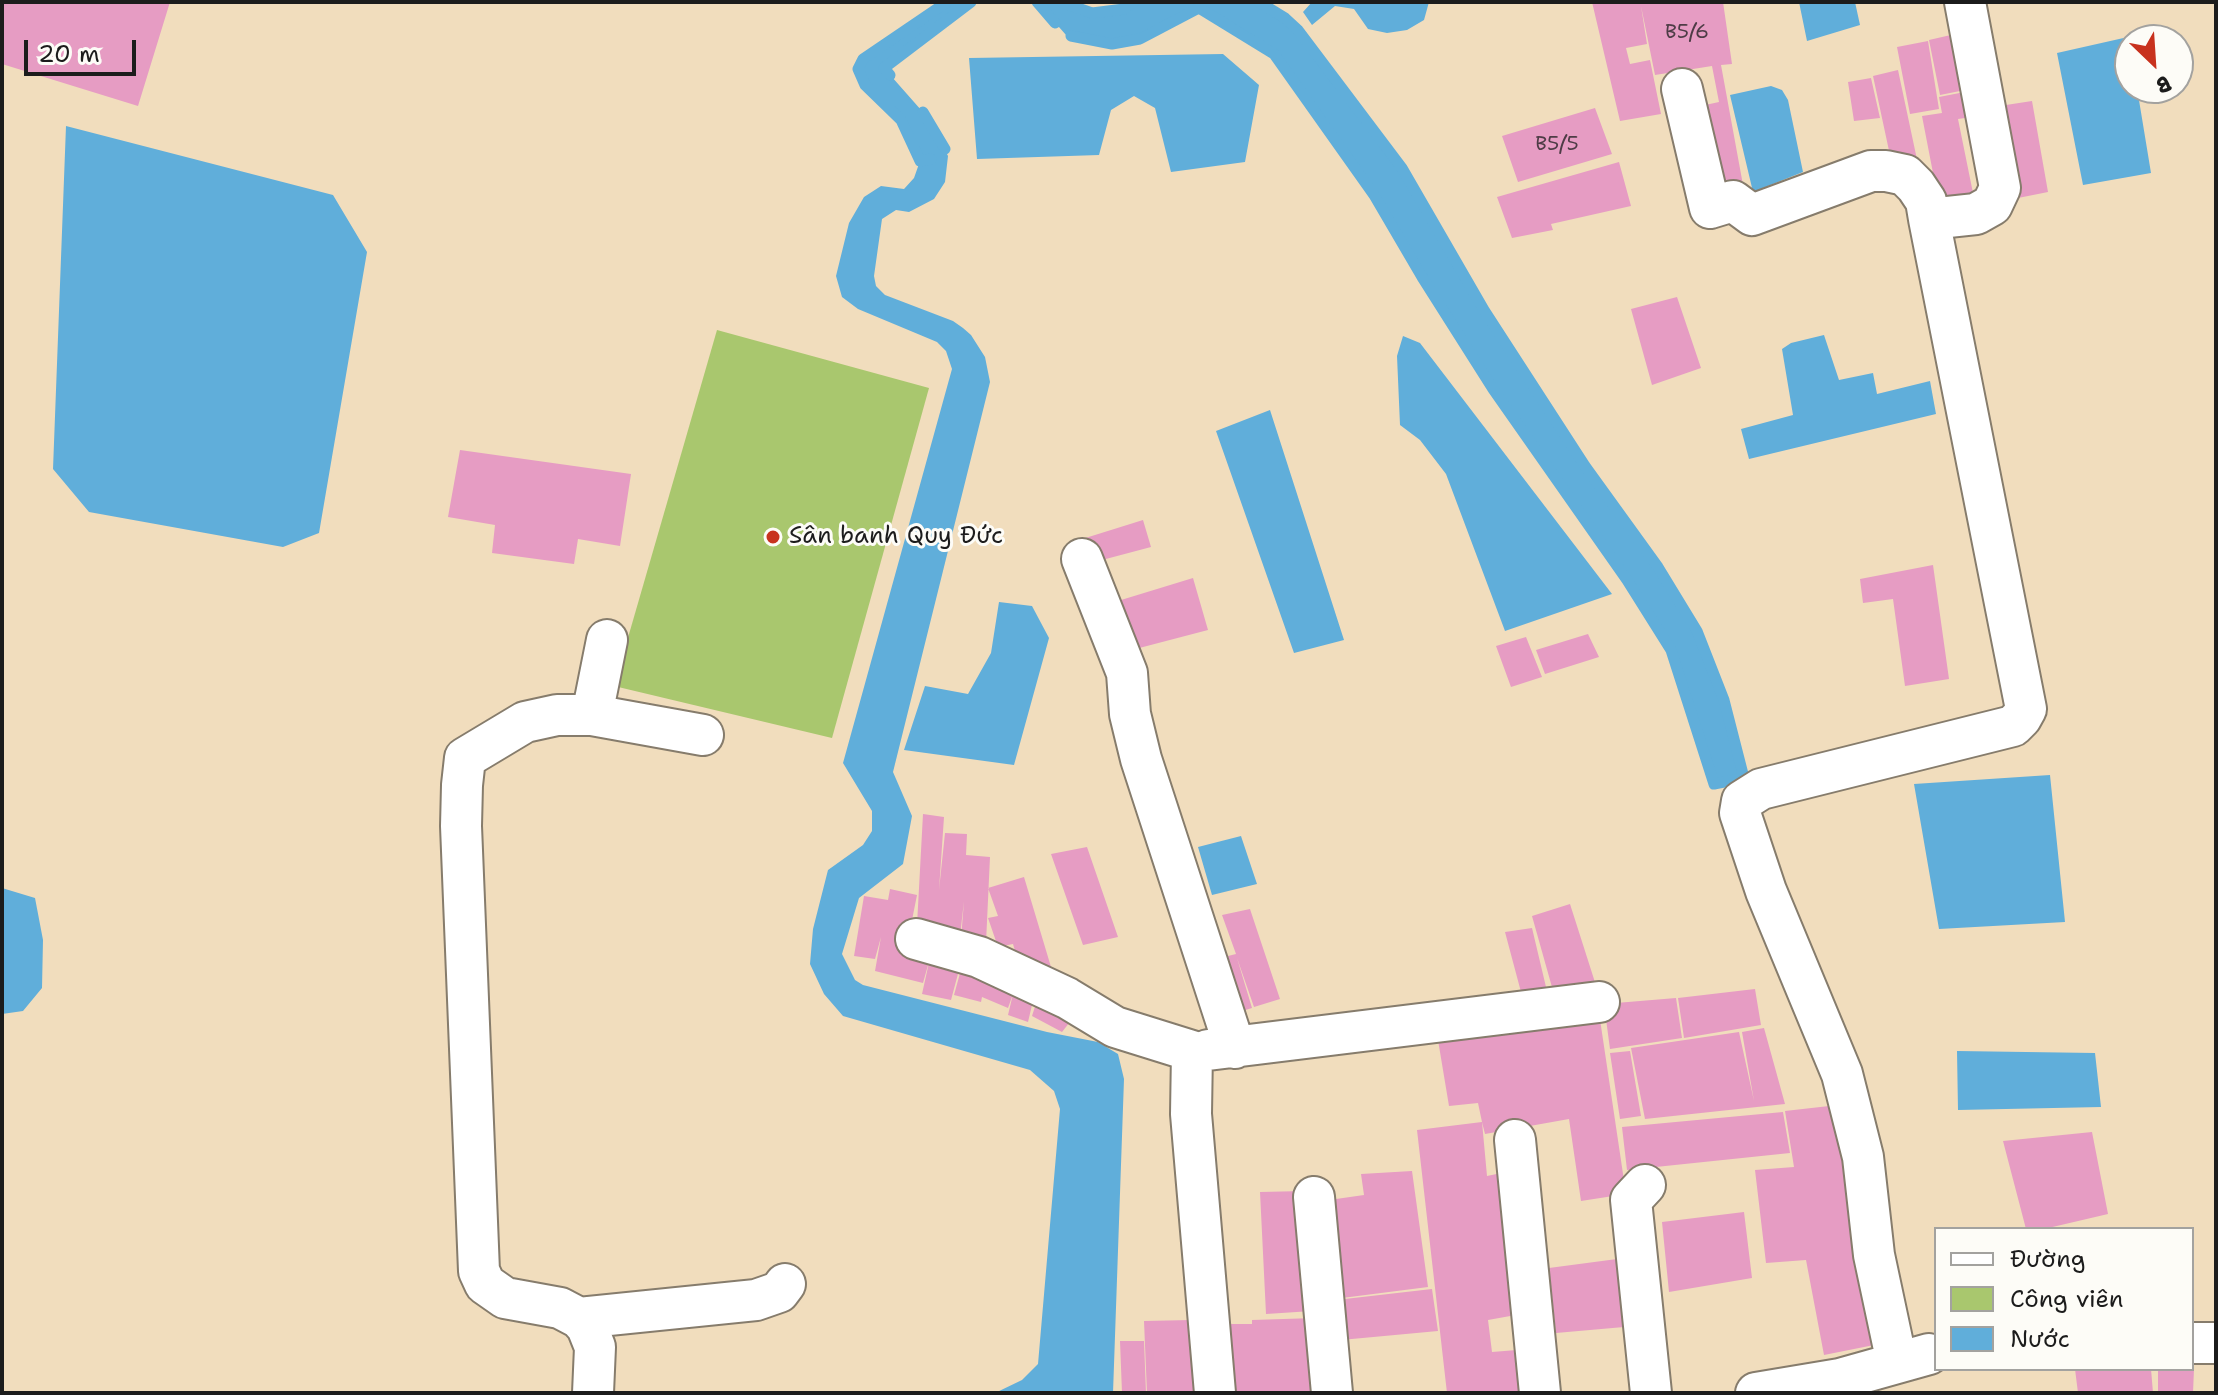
<!DOCTYPE html>
<meta charset="utf-8">
<style>
body{margin:0}
#map{position:relative;width:2218px;height:1395px;overflow:hidden;background:#f1ddbd;font-family:"Shantell Sans",sans-serif}
canvas{display:block}
.frame{position:absolute;inset:0;border:4px solid #1c1c1c;pointer-events:none}
.legend{position:absolute;left:1934px;top:1227px;width:260px;height:144px;box-sizing:border-box;background:#fdfcf7;border:2px solid #a3a29f;margin:0;padding:10px 14px;list-style:none;font-size:24px;color:#1c1c1c}
.legend li{display:flex;align-items:center;gap:16px;height:40px}
.legend b{width:40px;border:2px solid #a3a29f}
.north{position:absolute;left:2114px;top:24px;width:80px;height:80px;box-sizing:border-box;background:#fdfcf7;border:2px solid #a3a29f;border-radius:50%;rotate:155deg;font-size:22px;font-weight:700;line-height:32px;text-align:center;color:#1c1c1c}
.north::after{content:'';display:block;margin:auto;width:28px;height:36px;background:#c8321e;clip-path:polygon(50% 0,100% 100%,50% 72%,0 100%)}
.scale{position:absolute;left:24px;top:40px;width:112px;height:36px;box-sizing:border-box;border:4px solid #1c1c1c;border-top:0;padding-left:10px;font-size:24px;line-height:28px;white-space:nowrap;color:#1c1c1c;-webkit-text-stroke:6px #fdfcf7;paint-order:stroke}
</style>
<div id="map">
<canvas width="2218" height="1395"></canvas>
<div class="frame"></div>
<ul class="legend">
<li><b style="height:10px;background:#fff"></b>Đường</li>
<li><b style="height:22px;background:#a9c76e"></b>Công viên</li>
<li><b style="height:22px;background:#60aeda"></b>Nước</li>
</ul>
<div class="north">B</div>
<div class="scale">20 m</div>
</div>
<script>
const g = document.querySelector('canvas').getContext('2d');
g.lineJoin = 'round';
function fillPath(path, color) { g.fillStyle = color; g.fill(path, 'evenodd'); }
const toPath = rows => new Path2D(rows.map(r => 'M' + r).join(''));
function stroke(path, color, width, dash) { g.strokeStyle = color; g.lineWidth = width; g.lineCap = dash ? 'butt' : 'round'; g.setLineDash(dash || []); g.stroke(path); }
function label(font, color, halo, rows, align = 'center') {
  g.font = font + ' "Shantell Sans",sans-serif'; g.lineWidth = 6; g.setLineDash([]); g.textBaseline = 'middle'; g.strokeStyle = halo; g.fillStyle = color; for (const [text, x, y, turn = 0] of rows) {
    g.save(); g.translate(x, y); g.rotate((+turn || 0) * Math.PI / 180); g.textAlign = isNaN(turn) ? turn : align; if (halo) g.strokeText(text, 0, 0); g.fillText(text, 0, 0); g.restore();
  }
}
fillPath(toPath([
 [717,330,929,388,832,738,614,686]
]), '#a9c76e');
fillPath(toPath([
 [947,2,971,2,884,68,929,119,948,156,945,182,934,199,909,212,896,210,882,219,874,276,876,286,885,295,953,321,963,328,971,335,985,357,990,382,893,772,912,816,903,864,859,898,842,954,855,980,863,985,1047,1032,1098,1042,1118,1054,1124,1079,1113,1393,995,1393,1022,1380,1038,1364,1060,1109,1054,1091,1030,1070,843,1016,824,994,810,964,813,929,828,870,863,845,872,831,872,811,843,763,952,369,946,351,937,342,858,309,842,297,836,276,849,223,864,197,881,186,904,189,914,178,920,161,901,120,865,85,858,69,863,59],
 [1037,2,1061,2,1093,13,1124,9,1134,2,1259,2,1285,18,1298,30,1402,168,1484,310,1585,466,1658,567,1697,631,1724,700,1744,778,1714,784,1671,650,1627,580,1493,389,1422,277,1374,195,1274,54,1199,8,1140,39,1112,44,1066,35],
 [1312,2,1429,2,1424,20,1407,30,1387,33,1368,29,1354,9,1335,6,1312,25,1303,12],
 [1799,2,1855,2,1860,25,1807,41],
 [2128,37,2130,88,2137,88,2151,173,2083,185,2057,53],
 [1223,54,1259,85,1245,162,1171,172,1155,108,1134,96,1111,110,1099,155,977,159,969,58],
 [1771,86,1782,90,1788,100,1803,172,1753,192,1730,95],
 [66,126,333,195,367,252,319,533,283,547,89,512,53,469],
 [1824,335,1839,380,1873,373,1877,394,1930,381,1936,414,1749,459,1741,429,1793,415,1782,349,1791,343],
 [1403,336,1420,343,1612,594,1505,631,1446,474,1420,440,1400,425,1397,356],
 [1270,410,1344,640,1294,653,1216,431],
 [999,602,1032,606,1049,638,1014,765,904,750,925,686,968,694,991,653],
 [2050,775,2065,922,1939,929,1914,784],
 [1241,836,1257,884,1212,895,1198,847],
 [2,888,35,898,43,940,42,988,23,1011,2,1014],
 [1957,1051,2095,1053,2101,1107,1958,1110]
]), '#60aeda');
stroke(toPath([
 [1037,2,1055,23],
 [1061,2,1092,13,1124,9,1134,2],
 [1071,36,1112,44,1140,39,1199,8,1274,54,1374,195,1422,277,1493,389,1627,580,1671,650,1714,784,1744,778,1724,700,1697,631,1658,567,1585,466,1484,310,1402,168,1298,30,1285,18,1259,2],
 [890,75,884,68,971,2],
 [923,112,945,149],
 [931,159,920,161,901,120,865,85,858,69,863,59,947,2]
]), '#60aeda', 11);
fillPath(toPath([
 [2,2,170,2,138,106,2,64],
 [1592,2,1723,2,1732,64,1721,65,1743,185,1715,191,1696,107,1719,102,1712,66,1655,75,1641,6,1647,44,1626,48,1630,64,1650,60,1661,114,1620,121],
 [1964,32,1975,88,1940,95,1929,40],
 [1928,41,1939,109,1910,114,1897,47],
 [1898,70,1919,169,1891,160,1873,76],
 [1871,78,1880,118,1854,121,1848,82],
 [1975,90,1979,116,1958,119,1974,198,1939,204,1922,116,1942,113,1939,97],
 [2032,101,2048,192,2013,199,1993,107],
 [1595,108,1612,154,1518,182,1502,136],
 [1619,162,1631,206,1551,224,1553,230,1512,238,1497,197],
 [1677,297,1701,368,1652,385,1631,309],
 [460,450,631,474,620,546,578,539,574,564,492,553,495,525,448,517],
 [1143,520,1151,547,1087,564,1079,540],
 [1933,565,1949,679,1905,686,1893,599,1863,603,1860,579],
 [1193,578,1208,630,1124,652,1108,604],
 [1588,634,1599,657,1545,674,1536,650],
 [1526,637,1542,677,1511,687,1496,646],
 [923,814,944,817,939,890,945,833,967,834,966,855,990,857,986,943,961,939,964,901,960,936,917,925],
 [1087,847,1118,937,1083,945,1051,854],
 [1024,877,1051,967,1022,975,1013,944,998,947,988,918,998,916,988,888],
 [890,889,917,895,909,935,906,941,894,940,963,955,951,1000,922,994,930,958,923,983,875,971,881,937,875,959,854,956,864,896,888,900],
 [1570,904,1600,998,1557,1005,1532,916],
 [1250,909,1280,999,1254,1007,1237,958,1252,1008,1229,1015,1212,960,1236,954,1222,915],
 [1532,928,1546,987,1521,992,1505,932],
 [965,955,1036,988,1028,1022,1008,1015,1013,994,1008,1008,982,997,981,1002,954,995],
 [1755,989,1761,1025,1684,1038,1678,998],
 [1040,991,1077,1013,1062,1032,1032,1016],
 [1676,998,1682,1038,1610,1049,1604,1004],
 [1598,1006,1626,1194,1581,1201,1569,1119,1485,1134,1482,1122,1487,1176,1511,1171,1527,1313,1488,1320,1492,1352,1517,1350,1521,1393,1447,1393,1417,1130,1482,1122,1478,1103,1449,1106,1436,1028],
 [1764,1028,1785,1104,1645,1119,1631,1048,1739,1032,1754,1101,1742,1032],
 [1630,1051,1641,1116,1620,1119,1610,1053],
 [1838,1105,1879,1344,1824,1355,1806,1260,1766,1263,1755,1170,1794,1167,1785,1111],
 [1783,1112,1790,1153,1627,1170,1622,1127],
 [2092,1132,2108,1214,2044,1229,2026,1229,2003,1141],
 [1412,1171,1428,1287,1342,1298,1329,1200,1364,1195,1361,1174],
 [1304,1191,1312,1311,1266,1314,1260,1192],
 [1744,1212,1752,1278,1669,1292,1662,1222],
 [1617,1259,1624,1327,1556,1333,1549,1268],
 [1432,1289,1438,1331,1341,1340,1336,1300],
 [1315,1318,1321,1393,1228,1393,1224,1324,1252,1324,1252,1320],
 [1191,1320,1195,1393,1147,1393,1144,1321],
 [1120,1341,1144,1341,1146,1393,1122,1393],
 [2075,1369,2151,1369,2153,1393,2078,1393],
 [2158,1369,2194,1369,2193,1393,2158,1393]
]), '#e69cc3');
const minor = toPath([
 [1682,89,1710,208,1733,201,1752,215,1871,171,1886,171,1905,175,1916,186,1926,201,1929,219],
 [1082,559,1127,673,1130,714,1141,759,1235,1048],
 [592,715,607,640],
 [916,939,979,957,1067,998,1115,1027,1192,1051,1191,1114,1215,1393],
 [1208,1050,1599,1002],
 [1515,1140,1540,1393],
 [1645,1185,1631,1200,1651,1393],
 [1314,1197,1332,1393],
 [579,1318,756,1300,779,1292,785,1284],
 [2192,1343,2216,1343],
 [1897,1363,1874,1255,1863,1157,1842,1074,1766,891,1740,813,1742,801,1761,789,2013,726,2021,718,2026,709,1929,219,1976,214,1992,205,2000,188,1965,2],
 [593,1393,595,1347,587,1327,579,1318,560,1308,505,1298,485,1284,479,1271,461,826,462,785,465,758,525,722,557,715,592,715,703,735],
 [1756,1393,1840,1379,1929,1354]
]);
stroke(minor, '#867c6c', 44);
stroke(minor, '#fff', 40);
for (const [x, y, r, color] of [
 [773,537,8,"#c8321e"]
]) { const dot = new Path2D(); dot.arc(x, y, r, 0, 2 * Math.PI); g.fillStyle = color; g.fill(dot); stroke(dot, '#fdfcf7', 3); }
label('20px', '#4e3c46', null, [
 ["B5/6",1687,33],
 ["B5/5",1557,145]
]);
label('24px', '#1c1c1c', '#fdfcf7', [
 ["Sân banh Quy Đức",789,537]
], 'left');
</script>
